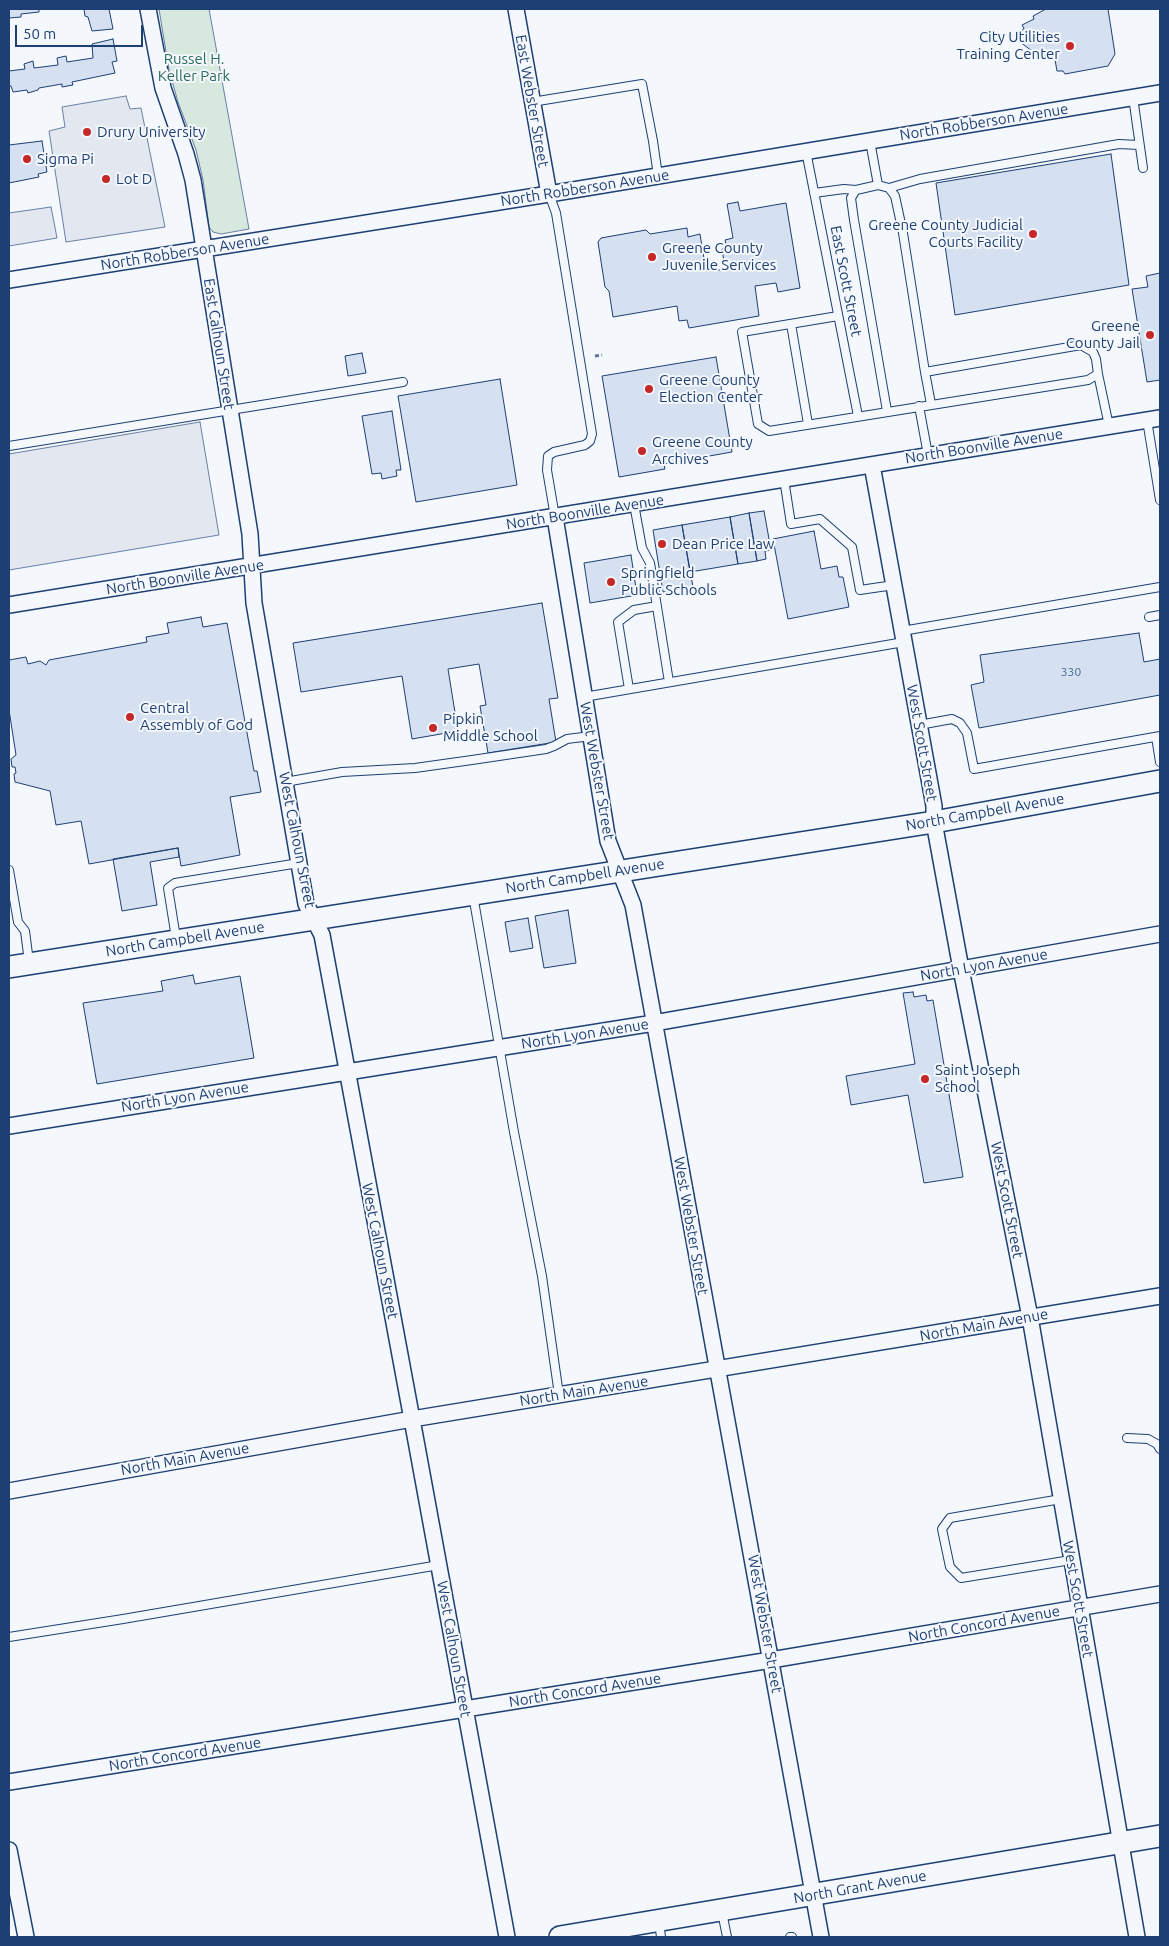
<!DOCTYPE html>
<style>
body{margin:0}
#map{position:relative;width:1169px;height:1946px;overflow:hidden;background:#f4f7fb;font-family:Ubuntu,sans-serif}
canvas{display:block}
.frame{position:absolute;inset:0;border:10px solid #1d3f73;pointer-events:none}
.scale{position:absolute;left:15px;top:25px;width:128px;height:22px;box-sizing:border-box;border:2px solid #1d3f73;border-top:0;padding-left:6px;font-size:15px;line-height:18px;white-space:nowrap;color:#1d3f73;-webkit-text-stroke:4px #f4f7fb;paint-order:stroke}
</style>
<div id="map">
<canvas width="1169" height="1946"></canvas>
<div class="frame"></div>
<div class="scale">50 m</div>
</div>
<script>
const g = document.querySelector('canvas').getContext('2d');
g.lineJoin = 'round';
function fillPath(path, color) { g.fillStyle = color; g.fill(path, 'evenodd'); }
const toPath = rows => new Path2D(rows.map(r => 'M' + r).join(''));
function stroke(path, color, width, dash) { g.strokeStyle = color; g.lineWidth = width; g.lineCap = dash ? 'butt' : 'round'; g.setLineDash(dash || []); g.stroke(path); }
function label(font, color, halo, rows, align = 'center') {
  g.font = font + ' Ubuntu,sans-serif'; g.lineWidth = 4; g.setLineDash([]); g.textBaseline = 'middle'; g.strokeStyle = halo; g.fillStyle = color; for (const [text, x, y, turn = 0] of rows) {
    g.save(); g.translate(x, y); g.rotate((+turn || 0) * Math.PI / 180); g.textAlign = isNaN(turn) ? turn : align; if (halo) g.strokeText(text, 0, 0); g.fillText(text, 0, 0); g.restore();
  }
}
const green = toPath([
 [159,9,209,9,249,229,221,234,213,232,209,227,203,180,196,150,178,102,169,70,159,9]
]);
fillPath(green, '#d7e8df');
stroke(green, '#687fa3', 1);
const parking = toPath([
 [126,96,130,109,141,108,165,227,66,242,49,131,65,127,62,107,126,96],
 [51,207,57,238,9,246,9,213,51,207],
 [200,422,219,535,9,570,9,454,200,422]
]);
fillPath(parking, '#e3e8f0');
stroke(parking, '#687fa3', 1);
const building = toPath([
 [9,9,39,9,39,12,21,14,21,17,9,18,9,9],
 [84,9,109,9,113,29,92,31,88,17,85,16,84,9],
 [1046,9,1108,9,1115,54,1108,66,1065,74,1063,71,1057,71,1054,54,1040,57,1016,39,1024,28,1022,25,1034,19,1033,16,1046,9],
 [113,39,117,61,112,62,115,73,72,82,73,85,62,87,62,84,39,88,38,90,28,93,27,90,13,92,11,86,9,86,9,71,25,69,24,64,33,61,34,68,58,65,57,58,66,56,67,62,93,58,92,44,113,39],
 [42,141,47,172,38,174,39,177,9,183,9,145,42,141],
 [1111,154,1129,285,955,315,936,183,1111,154],
 [738,202,740,211,786,203,800,288,778,292,776,283,755,286,759,316,689,328,687,320,679,321,677,306,613,317,609,291,605,287,598,242,601,238,646,230,650,234,687,228,688,237,700,234,705,265,713,271,725,269,722,249,727,248,725,240,733,238,727,204,738,202],
 [1160,273,1160,380,1147,382,1132,289,1148,287,1146,276,1160,273],
 [362,353,366,373,348,376,345,356,362,353],
 [716,357,732,452,664,464,665,469,619,477,602,376,716,357],
 [500,379,517,485,416,502,398,396,500,379],
 [392,411,401,470,396,470,397,476,382,479,381,473,372,474,362,416,392,411],
 [764,511,771,550,765,551,766,559,757,561,749,513,764,511],
 [749,513,757,561,738,564,730,517,749,513],
 [730,517,738,564,690,572,682,525,730,517],
 [682,525,693,587,663,592,653,530,682,525],
 [814,531,821,569,837,566,839,577,843,577,849,607,788,619,773,539,814,531],
 [631,555,637,595,590,603,584,563,631,555],
 [542,603,558,698,549,699,556,742,488,753,480,706,486,705,479,664,448,669,458,731,412,739,402,676,301,692,293,643,542,603],
 [201,617,203,627,227,623,254,771,257,771,261,792,230,797,240,855,181,866,178,848,89,864,81,821,56,825,50,791,15,782,14,774,16,773,15,767,12,767,11,759,16,755,9,710,9,660,26,657,28,664,40,661,46,665,49,660,147,642,146,637,169,633,167,623,201,617],
 [1139,633,1144,662,1160,659,1160,695,979,728,971,685,984,682,980,655,1139,633],
 [178,848,179,857,150,862,157,905,122,911,113,859,178,848],
 [568,910,576,963,544,968,535,916,568,910],
 [528,918,533,948,510,952,505,922,528,918],
 [193,975,195,984,240,976,254,1058,97,1084,83,1003,163,991,161,981,193,975],
 [913,992,914,997,926,995,927,1001,933,1000,963,1177,924,1183,908,1095,851,1105,846,1076,915,1064,903,993,913,992]
]);
fillPath(building, '#d5e0f0');
stroke(building, '#1d3f73', 1);
const lane = toPath([
 [1133,97,1143,168],
 [532,102,642,84,653,141,658,176],
 [870,141,878,185],
 [806,151,858,416],
 [889,188,920,179,1119,144,1139,145],
 [814,193,844,189,856,190],
 [549,194,556,213,592,434,590,441,585,445,554,452,548,456,547,470,555,517],
 [838,316,742,332,758,424,769,431,1088,380,1098,374,1096,359,1093,352,1081,345,925,372,903,233,895,196,889,188,878,185,856,190,851,198,854,220,887,411],
 [791,324,808,424],
 [925,372,931,404],
 [1098,374,1109,426],
 [919,406,928,455],
 [1147,420,1160,500],
 [9,446,403,382],
 [784,479,791,524,820,519,852,547,860,590,894,585],
 [634,504,642,548,650,563,669,682],
 [1149,617,1160,615],
 [902,631,1160,587],
 [629,689,618,622,634,610,657,606],
 [584,697,904,642],
 [919,725,952,719,960,723,967,733,974,769,1160,736],
 [1156,737,1160,762],
 [285,782,342,772,415,768,472,760,546,749,554,746,567,739,591,736],
 [9,870,18,922,25,931,29,962],
 [473,895,514,1132,542,1276,559,1395],
 [176,938,168,888,175,883,299,863],
 [1127,1438,1148,1439,1157,1444,1160,1449],
 [1061,1499,950,1518,942,1529,950,1567,961,1578,1071,1560],
 [9,1637,123,1619,439,1565],
 [722,1912,727,1937],
 [659,1922,661,1937],
 [790,1937,792,1937]
]);
const street = toPath([
 [148,9,163,88,186,154,193,180,250,534,254,603,306,904,322,935,416,1441,507,1937],
 [516,9,549,194],
 [9,280,549,194,1160,93],
 [872,465,934,806,934,822,961,969,1030,1317,1137,1937],
 [555,517,608,841,633,905,821,1937],
 [9,605,1160,418],
 [9,1126,654,1023,1160,934],
 [9,1491,412,1419,1160,1296],
 [9,1782,771,1660,1160,1594],
 [9,1850,26,1937]
]);
const secondary = toPath([
 [9,967,934,822,1160,781],
 [560,1937,1160,1836]
]);
stroke(lane, '#1d3f73', 10);
stroke(street, '#1d3f73', 18);
stroke(secondary, '#1d3f73', 24);
stroke(toPath([
 [595,356,602,355]
]), '#5e769c', 3, [4, 2.5]);
stroke(lane, '#f4f7fb', 8);
stroke(street, '#f4f7fb', 15);
stroke(secondary, '#f4f7fb', 21);
for (const [x, y, r, color] of [
 [1070,46,5,"#c62828"],
 [87,132,5,"#c62828"],
 [27,159,5,"#c62828"],
 [106,179,5,"#c62828"],
 [1033,234,5,"#c62828"],
 [652,257,5,"#c62828"],
 [1150,335,5,"#c62828"],
 [649,389,5,"#c62828"],
 [642,451,5,"#c62828"],
 [662,544,5,"#c62828"],
 [611,582,5,"#c62828"],
 [130,717,5,"#c62828"],
 [433,728,5,"#c62828"],
 [925,1079,5,"#c62828"]
]) { const dot = new Path2D(); dot.arc(x, y, r, 0, 2 * Math.PI); g.fillStyle = color; g.fill(dot); stroke(dot, '#f4f7fb', 2); }
label('12px', '#4b6792', null, [
 ["330",1071,672]
]);
label('15px', '#1d3f73', '#f4f7fb', [
 ["City Utilities",1060,37,"right"],
 ["Training Center",1060,54,"right"],
 ["Drury University",97,132],
 ["Sigma Pi",37,159],
 ["Lot D",116,179],
 ["Greene County Judicial",1023,225,"right"],
 ["Courts Facility",1023,242,"right"],
 ["Greene County",662,248],
 ["Juvenile Services",662,265],
 ["Greene",1140,326,"right"],
 ["County Jail",1140,343,"right"],
 ["Greene County",659,380],
 ["Election Center",659,397],
 ["Greene County",652,442],
 ["Archives",652,459],
 ["Dean Price Law",672,544],
 ["Springfield",621,573],
 ["Public Schools",621,590],
 ["Central",140,708],
 ["Assembly of God",140,725],
 ["Pipkin",443,719],
 ["Middle School",443,736],
 ["Saint Joseph",935,1070],
 ["School",935,1087]
], 'left');
label('15px', '#2c6c60', '#f4f7fb', [
 ["Russel H.",194,59],
 ["Keller Park",194,76]
]);
label('15px', '#1d3f73', '#f4f7fb', [
 ["East Webster Street",532,101,80],
 ["North Robberson Avenue",984,122,-9],
 ["North Robberson Avenue",585,188,-9],
 ["North Robberson Avenue",185,252,-9],
 ["East Scott Street",846,281,79],
 ["East Calhoun Street",219,344,81],
 ["North Boonville Avenue",984,446,-9],
 ["North Boonville Avenue",585,512,-9],
 ["North Boonville Avenue",185,577,-9],
 ["West Scott Street",922,743,80],
 ["West Webster Street",597,771,80],
 ["North Campbell Avenue",985,812,-10],
 ["West Calhoun Street",297,840,79],
 ["North Campbell Avenue",585,876,-9],
 ["North Campbell Avenue",185,939,-9],
 ["North Lyon Avenue",984,965,-10],
 ["North Lyon Avenue",585,1034,-9],
 ["North Lyon Avenue",185,1097,-9],
 ["West Scott Street",1007,1200,79],
 ["West Webster Street",691,1226,80],
 ["West Calhoun Street",380,1251,79],
 ["North Main Avenue",984,1325,-10],
 ["North Main Avenue",584,1391,-9],
 ["North Main Avenue",185,1459,-10],
 ["West Scott Street",1078,1599,80],
 ["West Webster Street",765,1624,80],
 ["North Concord Avenue",984,1624,-10],
 ["West Calhoun Street",454,1649,80],
 ["North Concord Avenue",585,1690,-9],
 ["North Concord Avenue",185,1754,-9],
 ["North Grant Avenue",860,1887,-10]
]);
</script>
